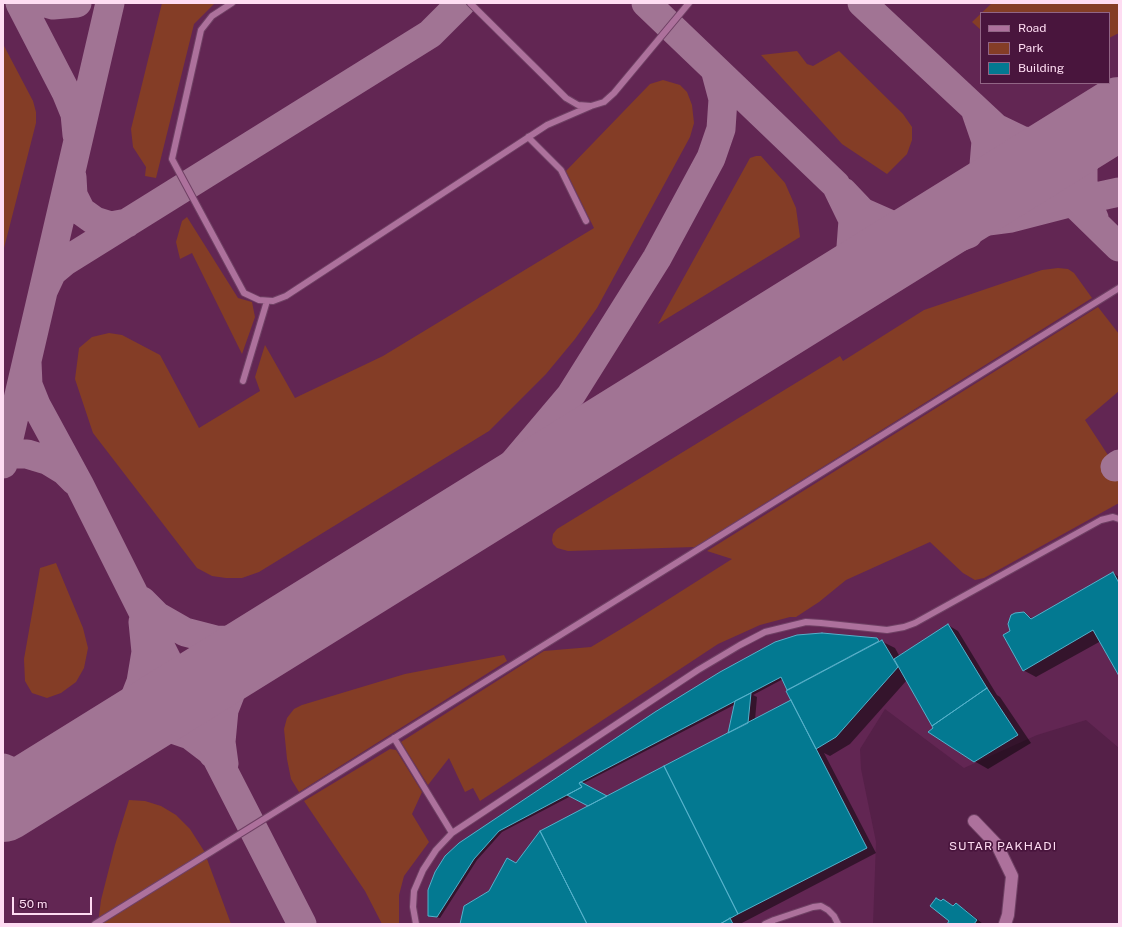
<!DOCTYPE html>
<style>
body{margin:0}
#map{position:relative;width:1122px;height:927px;overflow:hidden;background:#552048;font-family:"Public Sans",sans-serif}
canvas{display:block}
.frame{position:absolute;inset:0;border:4px solid #fedcf2;pointer-events:none}
.legend{position:absolute;left:980px;top:12px;width:130px;height:72px;box-sizing:border-box;background:#49153d;border:1px solid #916585;margin:0;padding:5px 7px;list-style:none;font-size:12px;color:#fedcf2}
.legend li{display:flex;align-items:center;gap:8px;height:20px}
.legend b{width:20px;border:1px solid #916585}
.scale{position:absolute;left:12px;top:897px;width:80px;height:18px;box-sizing:border-box;border:2px solid #fedcf2;border-top:0;padding-left:5px;font-size:12px;line-height:14px;white-space:nowrap;color:#fedcf2;-webkit-text-stroke:3px #49153d;paint-order:stroke}
</style>
<div id="map">
<canvas width="1122" height="927"></canvas>
<div class="frame"></div>
<ul class="legend">
<li><b style="height:5px;background:#ad719c"></b>Road</li>
<li><b style="height:11px;background:#843d26"></b>Park</li>
<li><b style="height:11px;background:#037991"></b>Building</li>
</ul>
<div class="scale">50 m</div>
</div>
<script>
const g = document.querySelector('canvas').getContext('2d');
g.lineJoin = 'round';
function fillPath(path, color) { g.fillStyle = color; g.fill(path, 'evenodd'); }
const toPath = rows => new Path2D(rows.map(r => 'M' + r).join(''));
function stroke(path, color, width, dash) { g.strokeStyle = color; g.lineWidth = width; g.lineCap = dash ? 'butt' : 'round'; g.setLineDash(dash || []); g.stroke(path); }
function label(font, color, halo, rows, align = 'center') {
  g.font = font + ' "Public Sans",sans-serif'; g.lineWidth = 3.5; g.setLineDash([]); g.textBaseline = 'middle'; g.strokeStyle = halo; g.fillStyle = color; for (const [text, x, y, turn = 0] of rows) {
    g.save(); g.translate(x, y); g.rotate((+turn || 0) * Math.PI / 180); g.textAlign = isNaN(turn) ? turn : align; if (halo) g.strokeText(text, 0, 0); g.fillText(text, 0, 0); g.restore();
  }
}
fillPath(toPath([
 [3,3,1119,3,1119,748,1086,720,1037,735,964,768,885,709,860,749,861,769,876,842,873,924,3,924],
 [981,13,1109,13,1109,83,981,83]
]), '#622653');
fillPath(toPath([
 [162,3,215,3,194,24,156,178,145,176,146,167,133,147,131,129],
 [992,3,1119,3,1119,33,1109,38,1109,13,981,13,981,30,972,22],
 [3,44,33,101,36,112,36,123,3,252],
 [797,51,807,64,813,66,839,51,903,114,912,127,912,140,907,154,887,174,842,144,761,55],
 [663,80,680,85,687,92,692,105,694,123,690,137,597,308,575,339,546,374,489,431,259,572,242,578,226,578,212,576,197,568,93,433,75,379,79,348,92,337,109,333,122,335,160,355,199,428,260,391,255,377,265,345,295,398,383,356,594,228,566,171,650,84],
 [756,156,761,156,785,183,796,208,800,237,658,324,750,158],
 [187,217,238,298,252,302,255,317,242,354,192,253,180,259,176,242,182,221],
 [1058,268,1068,269,1074,273,1092,298,695,547,568,551,557,548,553,544,552,540,553,534,557,529,840,356,843,361,924,310,1042,270],
 [1098,307,1119,334,1119,391,1085,420,1119,472,1119,503,984,578,975,580,963,573,930,542,846,580,819,602,796,617,790,617,760,625,718,644,480,801,473,788,465,792,449,758,428,785,401,742,544,651,591,647,631,623,732,559,707,551],
 [56,563,83,628,88,648,84,668,76,682,61,693,47,698,32,693,25,681,24,659,40,568],
 [504,655,507,661,299,792,291,779,287,759,284,729,287,718,294,709,302,705,405,674],
 [390,749,396,750,422,792,412,814,429,842,404,876,399,895,399,924,382,924,365,891,304,801],
 [129,800,145,801,161,806,176,815,190,829,204,851,231,924,98,924,101,900,115,845]
]), '#843d26');
fillPath(toPath([
 [1113,573,1119,577,1119,674,1101,641,1036,677,1023,670,1012,631,1024,613,1033,619],
 [948,625,958,631,997,695,1000,697,1031,743,988,769,974,761,935,728,907,680,850,744,830,756,824,753,876,853,740,924,461,924,516,864,590,806,571,796,502,832,477,860,440,918,429,915,446,857,822,634,877,639,895,648,900,657],
 [783,679,789,690,792,701,755,720,757,697,753,695],
 [736,704,729,733,607,797,582,784],
 [943,900,954,906,956,904,966,910,983,924,949,924,950,920,942,902]
]), '#0007');
stroke(toPath([
 [20,3,66,92,75,114,77,135],
 [46,3,53,5,77,3],
 [646,3,836,185,853,220,850,260,829,293],
 [862,3,996,128,1023,141,1052,144,1081,136],
 [1035,165,1119,247],
 [72,177,73,195,81,211,95,221,111,226,127,223],
 [1001,186,1018,183,1032,182,1049,186,1062,192],
 [843,192,862,212,896,227,934,228,1011,218,1073,202,1119,192],
 [966,208,983,177,986,141,975,109],
 [1094,218,1085,200,1083,190,1083,167,1090,145,1101,124],
 [44,289,52,272,64,262,430,34,461,3],
 [829,293,892,263,968,234],
 [27,362,28,385,36,405,80,486,184,694,302,924],
 [3,454,27,454,47,460,65,471,75,481],
 [3,464,110,3],
 [1115,467,1119,464],
 [467,518,571,395,657,258,711,158,721,129,723,99,715,69],
 [142,601,157,616,185,632,216,640,248,641,277,634],
 [114,737,130,710,141,682,146,652,143,622],
 [114,737,138,726,164,726,190,735,211,751,213,754],
 [224,764,221,742,224,710,236,679,255,653,280,634],
 [3,768,15,773,42,774,67,766]
]), '#a17494', 29);
stroke(toPath([
 [3,806,1119,113]
]), '#a17494', 72);
const building = toPath([
 [1113,572,1119,583,1119,676,1093,630,1023,671,1003,635,1010,631,1008,624,1011,615,1015,613,1024,612,1031,619,1113,572],
 [948,624,987,688,932,726,894,659,948,624],
 [822,633,877,638,879,641,787,690,781,677,581,782,579,783,582,787,499,831,474,859,437,917,428,916,428,890,435,872,445,856,459,843,655,712,720,672,775,642,797,635,822,633],
 [882,640,898,667,836,737,816,749,786,691,882,640],
 [987,688,1018,735,974,762,928,732,933,728,932,726,987,688],
 [751,693,748,723,728,733,735,701,751,693],
 [791,700,867,848,738,914,664,766,791,700],
 [664,766,738,914,720,924,587,924,540,831,664,766],
 [581,782,607,796,588,806,567,795,582,787,579,783,581,782],
 [540,831,587,924,460,924,464,906,489,891,507,858,516,863,540,831],
 [936,898,941,901,943,899,953,906,956,903,977,920,974,924,947,924,949,921,930,906,936,898],
 [730,918,733,924,720,924,730,918]
]);
fillPath(building, '#037991');
stroke(building, '#54b1cb', 1);
const service = toPath([
 [232,3,212,16,201,30,172,159,244,293,259,300,273,301,286,296,547,125,591,106],
 [470,3,566,98,578,105,591,106,604,102,614,93,689,3],
 [528,137,561,170,586,221],
 [243,381,267,301],
 [394,738,452,833],
 [95,924,1119,288],
 [416,924,413,907,414,891,423,870,436,850,452,833,698,670,740,645,765,632,806,622,821,623,887,630,904,627,915,623,1101,520,1113,517,1119,519],
 [765,924,774,920,813,907,821,906,828,910,834,916,838,924]
]);
const minor = toPath([
 [974,821,997,845,1012,876,1008,915,1005,924]
]);
stroke(service, '#6f4064', 8);
stroke(minor, '#6f4064', 14);
stroke(service, '#ad719c', 6);
stroke(minor, '#ad719c', 12);
g.letterSpacing = '1px';
label('12px', '#fedcf2', '#49153d', [
 ["SUTAR PAKHADI",1003,846]
]);
g.letterSpacing = '0px';
</script>
